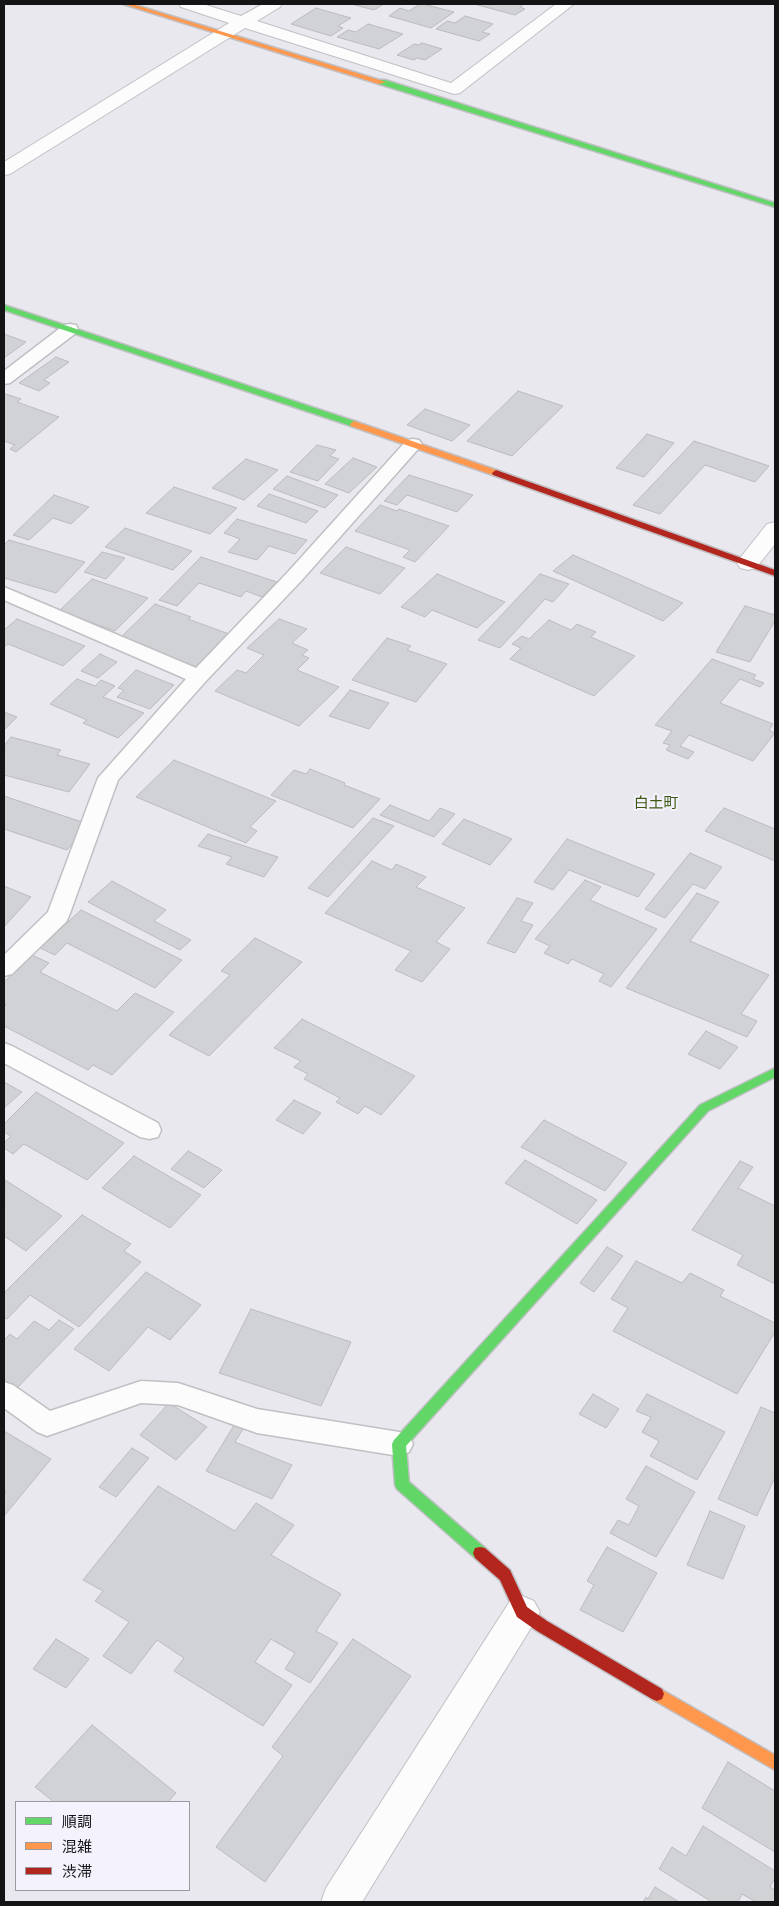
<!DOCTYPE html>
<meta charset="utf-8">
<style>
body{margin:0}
#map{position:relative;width:779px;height:1906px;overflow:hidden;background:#e9e8ee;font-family:"PT Sans","Noto Sans JP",sans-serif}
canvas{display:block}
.frame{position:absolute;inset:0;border:5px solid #141417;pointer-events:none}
.legend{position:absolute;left:15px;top:1801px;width:175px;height:90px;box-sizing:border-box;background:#f4f3fd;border:1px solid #9a9aa1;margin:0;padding:6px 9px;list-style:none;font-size:15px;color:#141417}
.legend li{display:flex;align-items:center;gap:10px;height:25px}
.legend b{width:25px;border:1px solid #9a9aa1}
</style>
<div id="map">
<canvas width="779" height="1906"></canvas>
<div class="frame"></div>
<ul class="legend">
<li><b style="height:6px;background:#63d668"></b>順調</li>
<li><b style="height:6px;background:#ff974d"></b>混雑</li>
<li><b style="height:6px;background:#b3261e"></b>渋滞</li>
</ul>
</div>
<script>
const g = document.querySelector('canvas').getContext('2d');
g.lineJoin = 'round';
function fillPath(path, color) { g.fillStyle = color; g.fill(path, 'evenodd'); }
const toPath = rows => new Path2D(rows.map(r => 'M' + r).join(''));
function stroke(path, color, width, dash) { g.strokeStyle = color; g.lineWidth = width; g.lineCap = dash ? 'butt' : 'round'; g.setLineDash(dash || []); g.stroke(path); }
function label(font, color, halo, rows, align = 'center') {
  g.font = font + ' "PT Sans","Noto Sans JP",sans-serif'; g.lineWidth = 4; g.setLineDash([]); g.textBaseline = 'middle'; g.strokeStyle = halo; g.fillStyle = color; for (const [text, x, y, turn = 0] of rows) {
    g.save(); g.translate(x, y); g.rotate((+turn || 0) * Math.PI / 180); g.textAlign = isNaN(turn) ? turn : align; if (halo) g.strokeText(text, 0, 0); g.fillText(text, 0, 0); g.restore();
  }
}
const building = toPath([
 [351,4,384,4,374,10,351,4],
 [420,4,423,4,454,12,431,28,389,16,400,8,409,11,420,4],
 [474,4,524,4,520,7,525,9,515,15,474,4],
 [316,8,351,18,338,26,343,28,331,36,291,24,316,8],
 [465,16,493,24,482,32,490,34,479,41,436,29,447,21,455,23,465,16],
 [368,24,403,34,379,49,337,37,348,30,356,32,368,24],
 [422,43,442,49,425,60,417,58,414,60,397,55,414,44,419,45,422,43],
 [4,334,26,342,4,358,4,334],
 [56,357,69,362,44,380,50,383,39,391,19,383,56,357],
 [518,391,563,406,512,456,467,441,518,391],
 [6,394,21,399,17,402,59,417,16,452,10,449,15,445,4,441,4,396,6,394],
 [425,409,470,425,452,441,407,425,425,409],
 [647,434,674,443,644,477,616,468,647,434],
 [694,441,769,466,755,482,705,465,660,514,633,505,694,441],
 [317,445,336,450,330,456,339,459,318,481,290,472,317,445],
 [353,458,377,467,349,493,325,484,353,458],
 [246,459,278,470,244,500,212,488,246,459],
 [409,475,473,495,457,512,407,495,397,505,384,501,409,475],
 [287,476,338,495,325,508,273,489,287,476],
 [174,487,237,508,210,534,146,513,174,487],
 [269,494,318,511,306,523,257,506,269,494],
 [54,495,89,507,71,524,53,518,29,540,13,535,54,495],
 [380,505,397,511,399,509,449,526,415,562,403,557,410,550,355,531,380,505],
 [237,519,307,540,295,554,269,546,257,560,228,552,240,539,224,533,237,519],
 [125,528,192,551,173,570,105,547,125,528],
 [9,540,85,562,56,593,4,578,4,545,9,540],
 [346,547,405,568,380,594,320,573,346,547],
 [102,552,125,558,106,579,84,572,102,552],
 [573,555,683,603,663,621,553,571,573,555],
 [201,557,277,582,262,597,246,591,241,597,199,583,177,606,159,600,201,557],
 [437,574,505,602,477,628,432,610,425,617,401,607,437,574],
 [540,574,569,584,553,602,545,599,500,648,478,640,540,574],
 [92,579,148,598,115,631,59,611,92,579],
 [155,604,191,617,188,619,229,634,197,667,119,639,155,604],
 [745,606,775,615,775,621,750,662,716,652,745,606],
 [17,619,85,646,63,666,8,644,4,647,4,630,17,619],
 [279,619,307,629,292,643,308,650,302,655,309,658,297,670,339,687,299,726,215,691,237,670,246,673,264,655,247,648,279,619],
 [549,620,571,630,577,624,596,632,591,637,635,656,594,696,510,659,521,648,512,644,522,636,529,639,549,620],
 [387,638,411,646,407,650,447,664,416,702,352,680,387,638],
 [100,654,117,662,98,678,81,671,100,654],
 [712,659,756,675,753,679,764,683,760,687,740,679,720,703,773,724,769,730,775,733,753,761,689,735,680,746,694,752,688,759,666,750,670,745,663,743,672,731,655,725,712,659],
 [136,670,174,685,150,709,117,697,124,690,118,688,136,670],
 [77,679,95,686,101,680,115,686,103,697,144,713,118,738,83,723,87,720,50,704,77,679],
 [350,690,389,703,369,729,329,716,350,690],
 [4,712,17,717,4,730,4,712],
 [11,737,61,750,57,755,90,764,69,792,4,775,4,746,11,737],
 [174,760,276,801,250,827,257,831,246,843,136,797,174,760],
 [310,769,345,783,344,785,380,799,353,828,271,795,294,770,306,774,310,769],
 [4,796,88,824,67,850,4,829,4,796],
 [390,805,429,821,440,808,455,814,434,837,380,815,390,805],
 [724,808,775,829,775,861,705,831,724,808],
 [373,818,394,826,328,897,308,888,373,818],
 [464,819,512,839,490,865,442,844,464,819],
 [208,834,278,857,264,877,226,864,232,857,198,846,208,834],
 [567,839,655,874,638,897,569,870,553,890,534,882,567,839],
 [690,853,722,867,705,889,693,884,665,918,645,909,690,853],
 [372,861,392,870,396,864,426,877,416,887,465,908,436,942,450,949,422,982,395,970,411,951,325,913,372,861],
 [585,880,601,887,590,900,657,929,611,987,599,981,604,974,572,959,568,964,544,953,550,946,535,939,585,880],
 [112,881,166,910,154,921,191,940,180,950,88,902,112,881],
 [4,886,31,897,4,927,4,886],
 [697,893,719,902,690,941,769,975,741,1014,757,1021,747,1037,626,988,697,893],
 [517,898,533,903,521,921,533,925,515,953,487,943,517,898],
 [81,910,182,960,155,988,67,943,55,955,40,948,81,910],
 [255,938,302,962,209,1056,169,1035,230,975,221,971,255,938],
 [32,955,49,963,40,972,117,1011,135,993,174,1012,112,1075,93,1065,88,1070,4,1026,4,1007,6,1005,4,1003,4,982,32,955],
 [302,1019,415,1076,381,1115,365,1106,358,1114,336,1102,340,1098,304,1079,308,1074,294,1067,301,1061,274,1048,302,1019],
 [706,1031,738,1047,720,1069,688,1054,706,1031],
 [4,1082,22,1092,4,1108,4,1082],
 [36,1092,124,1143,87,1180,24,1144,13,1154,4,1148,4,1143,11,1136,4,1132,4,1124,36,1092],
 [294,1100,321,1113,303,1134,276,1120,294,1100],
 [544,1120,627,1163,605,1191,521,1147,544,1120],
 [188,1151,222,1170,204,1188,171,1169,188,1151],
 [134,1156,201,1195,170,1228,102,1188,134,1156],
 [525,1160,597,1200,577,1224,505,1183,525,1160],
 [740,1161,753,1167,738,1188,775,1206,775,1284,737,1265,743,1255,692,1230,740,1161],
 [5,1180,62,1216,26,1251,4,1236,5,1180],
 [82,1215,131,1244,124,1251,141,1262,79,1327,30,1295,7,1319,4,1317,4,1293,82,1215],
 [607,1247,623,1256,594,1292,580,1283,607,1247],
 [636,1261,682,1283,690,1273,724,1290,720,1296,775,1323,775,1332,737,1394,613,1331,628,1308,611,1299,636,1261],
 [146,1272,201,1305,170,1340,148,1327,109,1371,74,1349,146,1272],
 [251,1309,351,1342,321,1406,219,1373,251,1309],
 [59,1320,74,1329,14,1391,4,1385,4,1340,10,1334,17,1339,34,1321,49,1330,59,1320],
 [593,1394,619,1409,606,1428,579,1414,593,1394],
 [647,1394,725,1432,697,1480,650,1456,659,1441,642,1432,651,1417,636,1411,647,1394],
 [169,1403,207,1427,176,1460,140,1435,169,1403],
 [761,1407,775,1413,775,1477,757,1516,718,1499,761,1407],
 [236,1422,245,1426,235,1442,292,1465,272,1499,206,1471,236,1422],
 [4,1431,51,1459,4,1516,4,1495,6,1492,4,1490,4,1431],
 [132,1448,149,1458,116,1497,99,1487,132,1448],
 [646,1466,695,1492,656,1557,610,1533,618,1520,629,1525,639,1506,626,1499,646,1466],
 [158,1486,235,1531,256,1503,294,1525,271,1555,341,1594,316,1631,338,1643,310,1683,285,1669,295,1653,271,1639,255,1662,292,1685,263,1726,174,1671,184,1658,157,1640,131,1674,103,1656,129,1622,95,1601,103,1591,83,1580,158,1486],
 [710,1511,745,1526,723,1579,687,1565,710,1511],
 [607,1547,657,1573,623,1632,580,1610,594,1585,587,1581,607,1547],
 [56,1639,89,1659,66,1688,33,1669,56,1639],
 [353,1639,411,1676,265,1882,216,1847,283,1756,272,1747,353,1639],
 [92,1725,176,1793,168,1802,54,1802,35,1787,92,1725],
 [728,1762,775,1791,775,1852,702,1808,728,1762],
 [703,1826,775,1871,775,1878,770,1887,775,1890,775,1902,756,1902,742,1894,738,1902,712,1902,659,1869,672,1847,686,1856,703,1826],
 [655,1887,679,1902,643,1902,646,1897,648,1899,655,1887]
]);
fillPath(building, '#d1d2d6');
stroke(building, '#bbbbbf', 1);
const lane = toPath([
 [70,324,76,325,78,329,76,333,10,383,4,384,4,371,64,325,70,324],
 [413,439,419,440,422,444,419,448,301,581,206,681,118,780,69,916,66,922,12,974,4,976,4,955,48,912,98,778,186,679,4,600,4,587,196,668,287,573,407,440,413,439],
 [4,1043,12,1046,158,1123,161,1130,158,1137,149,1139,140,1137,4,1063,4,1043],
 [141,1381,178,1383,257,1409,399,1432,409,1436,413,1444,409,1452,399,1456,257,1433,178,1405,141,1403,47,1436,37,1432,4,1408,4,1382,13,1385,50,1411,141,1381]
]);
const street = toPath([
 [179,4,203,4,241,16,263,4,282,4,280,7,257,21,451,83,556,4,574,4,460,93,454,94,245,28,10,174,4,175,4,162,229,23,181,7,179,4],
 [775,522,775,544,756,568,748,570,740,568,737,563,740,558,767,524,775,522],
 [522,1596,534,1601,540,1612,534,1623,362,1902,321,1902,326,1888,510,1601,522,1596]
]);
const fast = toPath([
 [379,80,385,80,775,203,775,207,379,84,379,80],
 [4,305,357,422,358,424,354,427,351,426,4,310,4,305],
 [775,1068,775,1077,708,1111,406,1446,409,1482,485,1548,487,1553,485,1558,480,1559,475,1558,397,1489,395,1485,392,1444,394,1440,700,1105,775,1068]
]);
const slow = toPath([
 [123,4,132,4,386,82,379,84,123,4],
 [354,421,499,471,500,473,499,475,493,475,351,426,350,424,354,421],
 [657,1687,775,1755,775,1770,652,1699,650,1694,652,1689,657,1687]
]);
const jam = toPath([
 [496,470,775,570,775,576,493,475,492,473,496,470],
 [480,1547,485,1548,510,1570,527,1607,547,1621,662,1689,664,1694,662,1699,657,1701,652,1699,537,1631,517,1617,500,1580,475,1558,473,1553,475,1548,480,1547]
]);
stroke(lane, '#c0c0c4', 3);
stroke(street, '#c0c0c4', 2);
stroke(fast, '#c0c0c4', 3);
stroke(slow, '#c0c0c4', 3);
stroke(jam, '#c0c0c4', 3);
fillPath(lane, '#fcfcfc');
fillPath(street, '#fcfcfc');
fillPath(fast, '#63d668');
fillPath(slow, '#ff974d');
fillPath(jam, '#b3261e');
label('15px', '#3d5711', '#f4f3fd', [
 ["白土町",656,804]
]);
</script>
